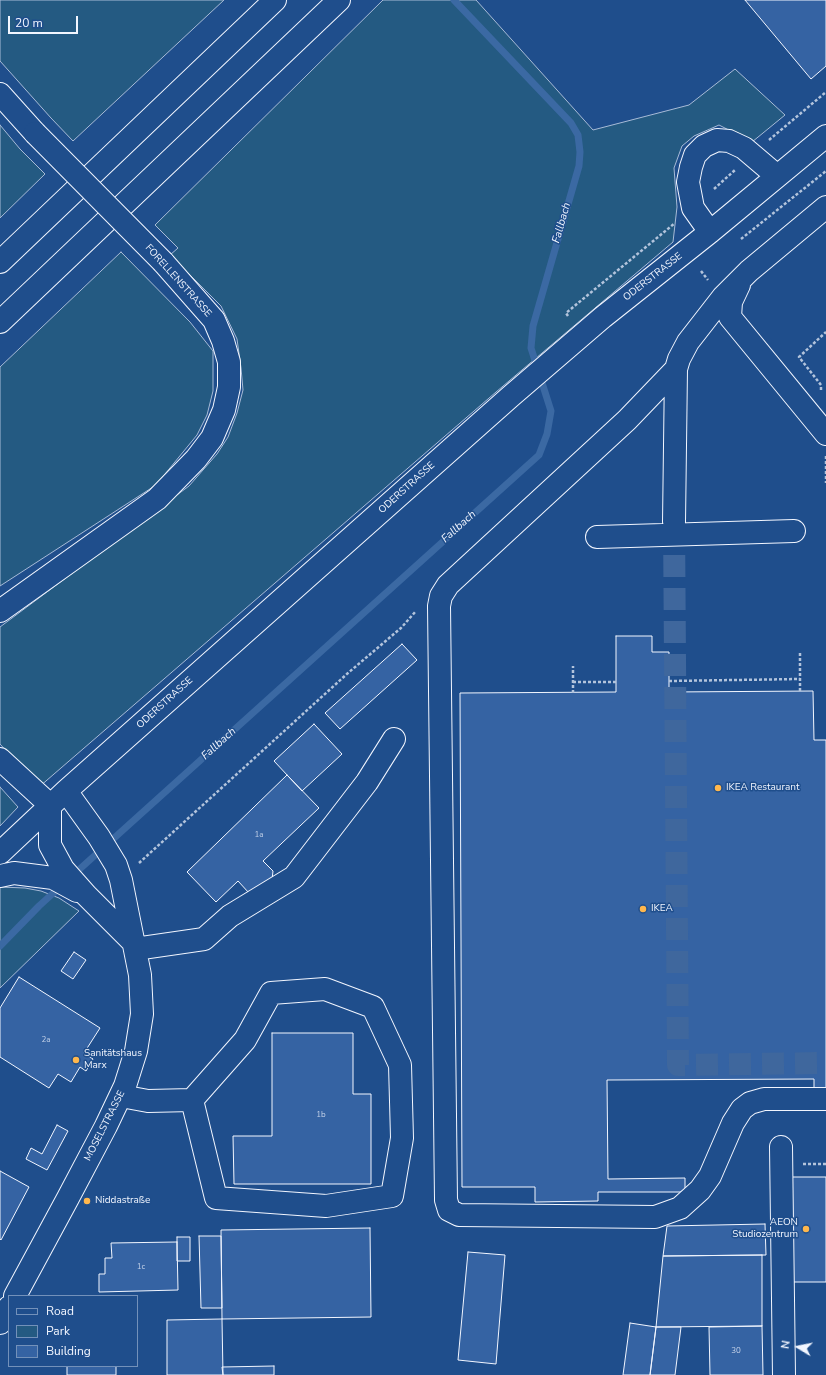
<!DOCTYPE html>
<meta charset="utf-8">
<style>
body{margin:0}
#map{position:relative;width:826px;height:1375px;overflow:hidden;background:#1f4e8c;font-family:"Nunito Sans",sans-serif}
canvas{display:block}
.legend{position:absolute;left:8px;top:1295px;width:130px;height:72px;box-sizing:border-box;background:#1f4e8c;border:1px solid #7391ba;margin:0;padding:5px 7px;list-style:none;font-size:12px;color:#f2f6ff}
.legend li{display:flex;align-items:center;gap:8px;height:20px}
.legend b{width:20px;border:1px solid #7391ba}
.north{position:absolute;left:778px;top:1327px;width:40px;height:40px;-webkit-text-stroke:3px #1f4e8c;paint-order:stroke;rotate:280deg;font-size:11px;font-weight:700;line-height:16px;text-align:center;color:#f2f6ff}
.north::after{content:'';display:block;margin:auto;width:14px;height:18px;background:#f2f6ff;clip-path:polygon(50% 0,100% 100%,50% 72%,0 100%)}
.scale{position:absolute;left:8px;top:16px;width:70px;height:18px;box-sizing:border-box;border:2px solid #f2f6ff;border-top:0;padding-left:5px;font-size:12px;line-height:14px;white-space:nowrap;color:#f2f6ff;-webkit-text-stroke:3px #1f4e8c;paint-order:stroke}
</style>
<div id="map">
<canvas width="826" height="1375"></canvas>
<ul class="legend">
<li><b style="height:5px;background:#1f4e8c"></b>Road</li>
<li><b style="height:11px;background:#245a82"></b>Park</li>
<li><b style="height:11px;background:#3563a3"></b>Building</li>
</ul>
<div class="north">N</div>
<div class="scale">20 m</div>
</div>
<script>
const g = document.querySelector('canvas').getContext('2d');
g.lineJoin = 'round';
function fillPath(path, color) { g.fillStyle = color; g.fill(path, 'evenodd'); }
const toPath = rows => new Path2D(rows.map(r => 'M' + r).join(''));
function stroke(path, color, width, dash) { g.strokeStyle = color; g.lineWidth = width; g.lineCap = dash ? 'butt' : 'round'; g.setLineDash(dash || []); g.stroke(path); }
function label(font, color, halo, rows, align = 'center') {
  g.font = font + ' "Nunito Sans",sans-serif'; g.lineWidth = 3; g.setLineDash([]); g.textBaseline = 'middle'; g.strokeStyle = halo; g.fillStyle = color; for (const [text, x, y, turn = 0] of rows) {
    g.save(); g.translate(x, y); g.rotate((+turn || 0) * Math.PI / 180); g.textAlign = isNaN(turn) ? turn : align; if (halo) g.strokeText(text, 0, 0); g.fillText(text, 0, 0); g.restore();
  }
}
const green = toPath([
 [0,0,224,0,73,141,51,118,0,61,0,0],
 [383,0,476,0,593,130,689,105,735,69,785,115,752,142,719,125,694,136,682,146,674,168,677,207,673,242,496,392,39,787,0,744,0,627,189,486,217,454,228,437,237,413,243,390,241,368,237,339,221,306,170,255,178,248,155,225,383,0],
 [0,125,20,149,45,174,0,218,0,125],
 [121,252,190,322,213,351,213,391,207,415,197,435,156,485,0,586,0,367,121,252],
 [0,787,18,807,0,826,0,787],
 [0,887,25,888,41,891,59,898,79,911,0,988,0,887]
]);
fillPath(green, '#245a82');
stroke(green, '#a8bbd7', 1);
stroke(toPath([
 [72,876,539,455,547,434,551,411,531,348,533,326,579,166,580,152,578,135,571,123,454,0],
 [0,946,39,906,61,886]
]), '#3b69a3', 7);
const building = toPath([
 [745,0,826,0,826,66,811,79,745,0],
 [616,636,652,636,652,652,669,652,669,692,813,691,814,740,826,740,826,1094,814,1094,814,1079,607,1080,608,1179,685,1178,685,1192,598,1192,598,1201,535,1202,535,1187,462,1187,460,693,616,692,616,636],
 [402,644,417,660,340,729,325,713,402,644],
 [314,724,342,754,302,791,274,761,314,724],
 [287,775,319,808,263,861,273,871,272,880,249,893,238,881,216,902,187,872,287,775],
 [74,952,86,960,73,979,61,971,74,952],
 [19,977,100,1028,84,1053,93,1059,86,1071,80,1067,71,1082,58,1074,49,1088,0,1057,0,1008,19,977],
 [272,1033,353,1033,353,1094,371,1094,371,1184,234,1184,233,1136,272,1136,272,1033],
 [57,1125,68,1131,47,1170,26,1159,31,1148,42,1154,57,1125],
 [0,1171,29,1187,1,1240,0,1239,0,1171],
 [788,1177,826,1177,826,1282,786,1282,788,1177],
 [765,1224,766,1255,663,1256,667,1226,765,1224],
 [370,1228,371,1317,222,1319,221,1230,370,1228],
 [199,1236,221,1236,222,1308,201,1308,199,1236],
 [177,1237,190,1237,190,1261,177,1261,177,1237],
 [177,1242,178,1290,99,1292,99,1274,105,1274,105,1258,112,1258,111,1243,177,1242],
 [468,1252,505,1255,496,1364,458,1360,468,1252],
 [762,1255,762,1326,656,1327,663,1256,762,1255],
 [222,1319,223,1375,167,1375,167,1320,222,1319],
 [630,1323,656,1327,650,1375,623,1375,630,1323],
 [762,1326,763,1375,710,1375,709,1327,762,1326],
 [656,1327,681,1327,675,1375,650,1375,656,1327],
 [67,1366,116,1366,116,1375,67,1375,67,1366],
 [274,1366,274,1375,223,1375,222,1367,274,1366]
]);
fillPath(building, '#3563a3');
stroke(building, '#f2f6ff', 1);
stroke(toPath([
 [674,522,678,1065,826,1063]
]), '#3f679d', 22, [22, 11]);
const minor = toPath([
 [0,94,35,133],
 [710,232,693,208,688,182,691,167,695,155,704,146,717,140,729,141,744,148,777,176],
 [739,285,731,302,730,317,826,434],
 [676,369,627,420,448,585,441,596,439,606,446,1200,449,1210,459,1215,655,1217,680,1208,700,1190,710,1176,733,1123,742,1109,750,1103,764,1099,826,1099],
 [674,522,676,369,679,359,688,342,723,297,749,271,826,207],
 [597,537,794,531],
 [0,611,157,499,196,459,212,438,224,410,229,387,229,362,223,341,214,320,163,262],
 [0,759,50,805],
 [50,805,50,845,63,869,86,895,133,942],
 [0,853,66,791,511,396,603,317,710,232,826,136],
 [0,876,14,873,53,878,77,891],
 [135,949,204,939,230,916,294,877,367,782,394,739],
 [121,1096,148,1101,192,1100,245,1040,271,993,325,989,373,1007,400,1065,402,1138,392,1196,326,1206,216,1198,192,1100],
 [781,1147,784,1375],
 [15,1296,68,1198,106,1126,125,1086,136,1051,142,1014,140,975,121,880,116,865,99,837,66,791],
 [0,1323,9,1307]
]);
const highway = toPath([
 [0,262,275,0],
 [0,322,339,0]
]);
stroke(minor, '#f2f6ff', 24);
stroke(highway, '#f2f6ff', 24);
stroke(toPath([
 [769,140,826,92],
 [714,189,735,170],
 [741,239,826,171],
 [701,271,708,280],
 [568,316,566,313,675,223],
 [821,390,821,385,799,357,826,332],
 [826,456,826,483],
 [800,653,800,691],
 [669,681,800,679],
 [573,682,616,682],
 [573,693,573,666],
 [139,863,348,673,401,628,416,611],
 [803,1164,826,1164]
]), '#b3c4dc', 2.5, [3, 2]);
stroke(minor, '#1f4e8c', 22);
stroke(highway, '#1f4e8c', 22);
const minorBridge = toPath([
 [35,133,163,262]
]);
stroke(minorBridge, '#f2f6ff', 24, []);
stroke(minorBridge, '#1f4e8c', 22);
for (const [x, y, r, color] of [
 [718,788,4,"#ffb74d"],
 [643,909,4,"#ffb74d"],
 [76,1060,4,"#ffb74d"],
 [87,1201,4,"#ffb74d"],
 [806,1229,4,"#ffb74d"]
]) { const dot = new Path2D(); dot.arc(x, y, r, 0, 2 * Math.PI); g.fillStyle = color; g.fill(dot); stroke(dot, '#1f4e8c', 1.5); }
label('8px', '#c3d1e8', null, [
 ["1a",259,835],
 ["2a",46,1040],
 ["1b",321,1115],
 ["1c",141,1267],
 ["30",736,1351]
]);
label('10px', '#f2f6ff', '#1f4e8c', [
 ["ODERSTRASSE",653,277,-38],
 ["FORELLENSTRASSE",178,281,48],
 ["ODERSTRASSE",407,488,-42],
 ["ODERSTRASSE",165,703,-42],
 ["MOSELSTRASSE",105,1126,-63]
]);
label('10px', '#f2f6ff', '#1f4e8c', [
 ["IKEA Restaurant",726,788],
 ["IKEA",651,909],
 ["Sanitätshaus",84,1054],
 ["Marx",84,1066],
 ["Niddastraße",95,1201],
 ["AEON",798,1223,"right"],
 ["Studiozentrum",798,1235,"right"]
], 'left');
label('italic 11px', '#f2f6ff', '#1f4e8c', [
 ["Fallbach",562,223,-74],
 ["Fallbach",459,527,-42],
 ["Fallbach",219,744,-42]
]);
</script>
